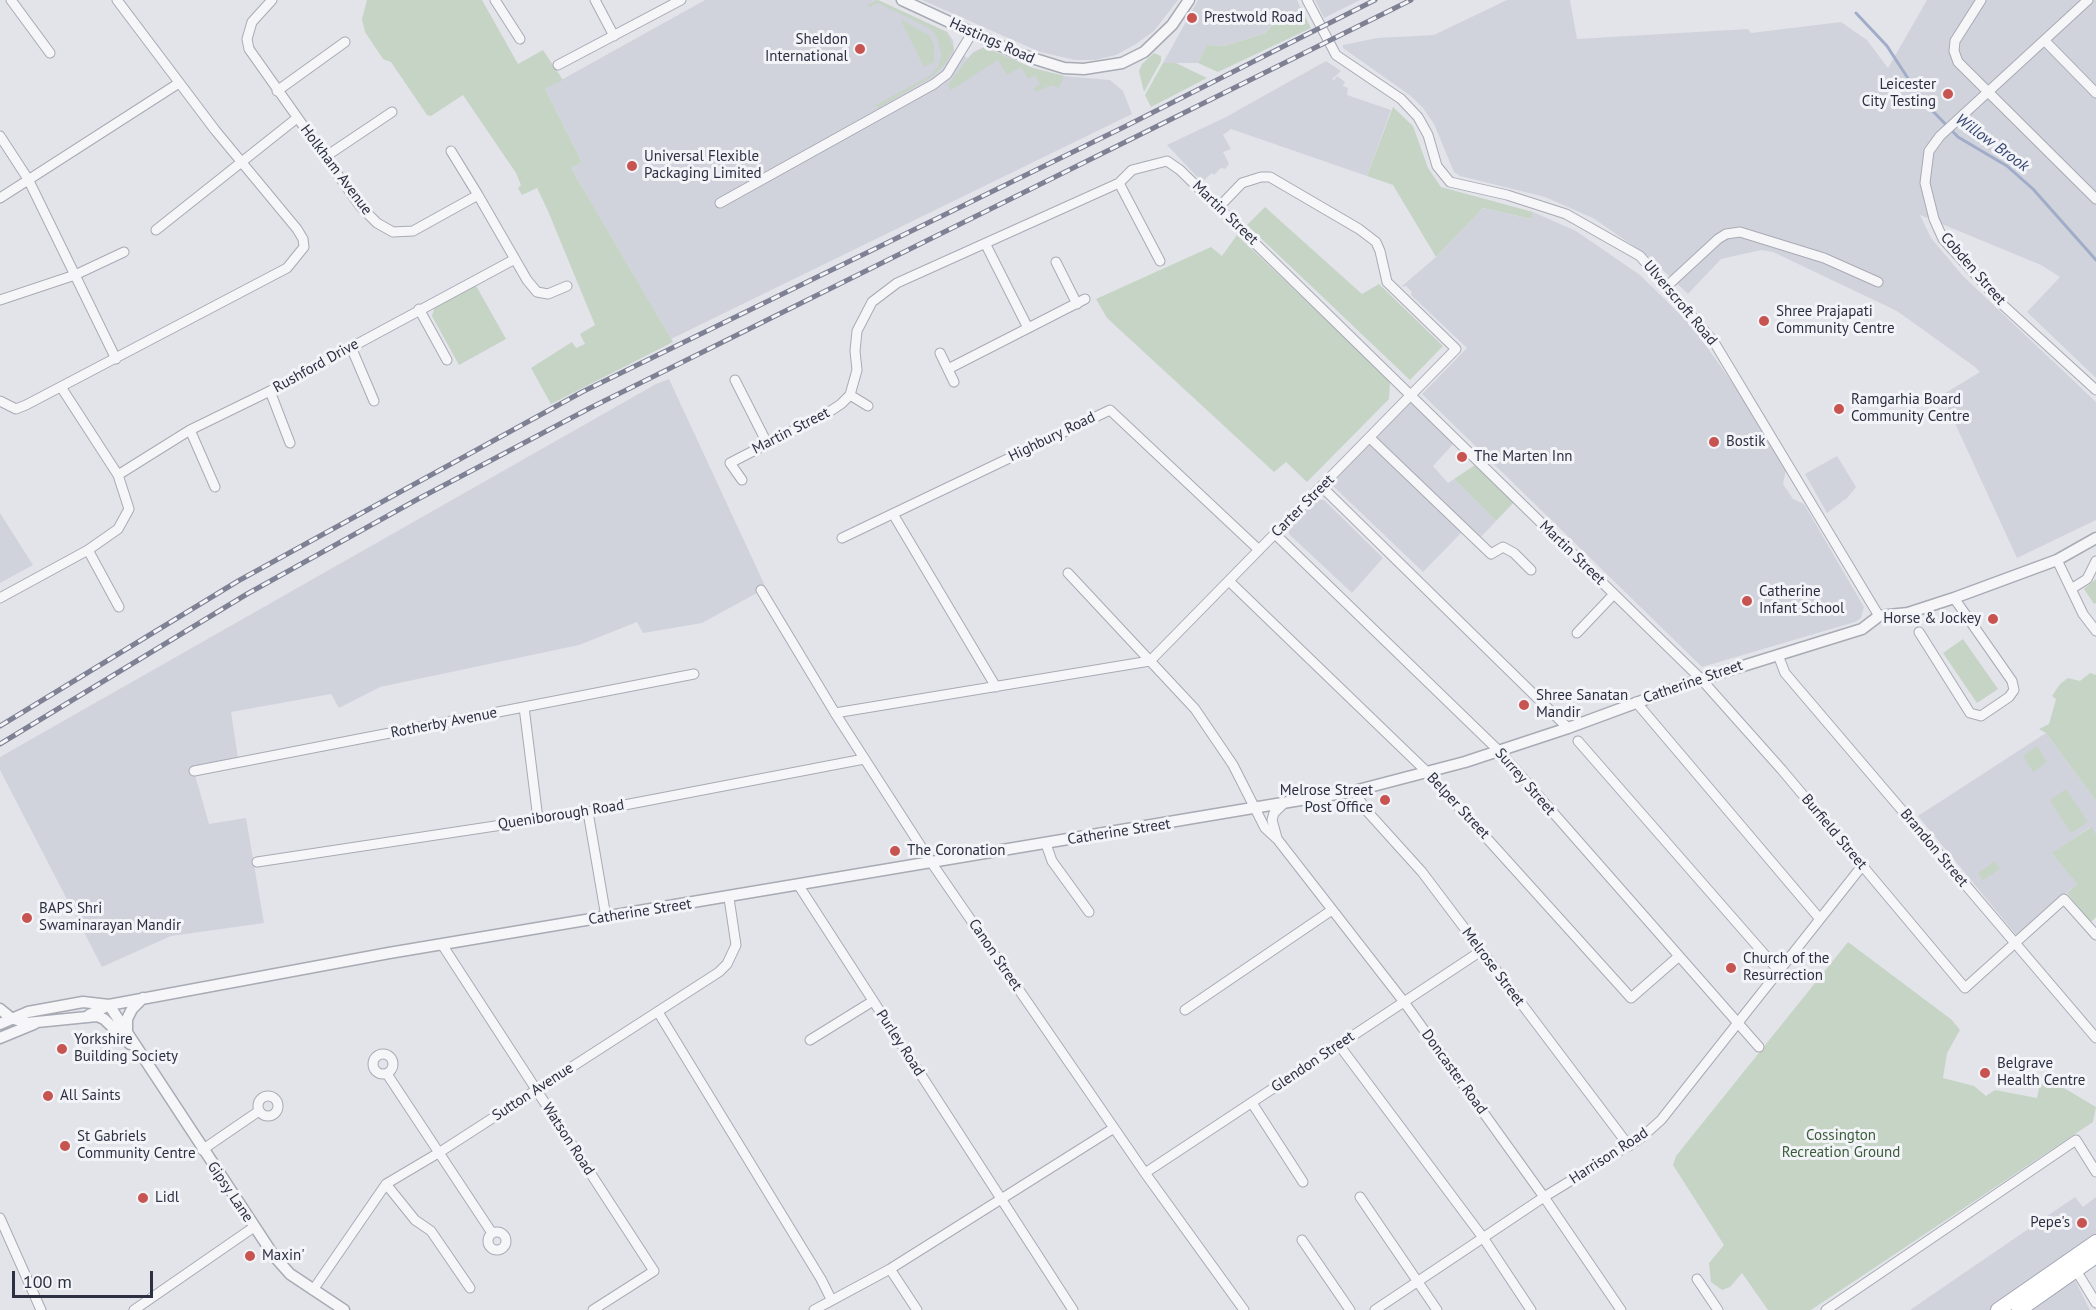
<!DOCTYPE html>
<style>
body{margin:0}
#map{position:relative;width:2096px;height:1310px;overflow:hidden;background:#e3e4ea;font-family:"PT Sans",sans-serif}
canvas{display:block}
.scale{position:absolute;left:12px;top:1271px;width:141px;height:27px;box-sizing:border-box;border:3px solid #2c3042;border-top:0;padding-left:8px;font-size:18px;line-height:21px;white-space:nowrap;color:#2c3042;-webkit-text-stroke:4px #f3f4f8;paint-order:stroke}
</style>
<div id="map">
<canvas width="2096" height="1310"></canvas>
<div class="scale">100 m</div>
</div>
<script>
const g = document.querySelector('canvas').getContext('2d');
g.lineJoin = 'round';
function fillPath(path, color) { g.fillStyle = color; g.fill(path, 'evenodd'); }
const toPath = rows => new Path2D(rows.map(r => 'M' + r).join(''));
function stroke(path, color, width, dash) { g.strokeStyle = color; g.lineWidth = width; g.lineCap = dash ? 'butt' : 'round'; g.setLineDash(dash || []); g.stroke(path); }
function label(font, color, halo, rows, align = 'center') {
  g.font = font + ' "PT Sans",sans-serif'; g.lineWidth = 6; g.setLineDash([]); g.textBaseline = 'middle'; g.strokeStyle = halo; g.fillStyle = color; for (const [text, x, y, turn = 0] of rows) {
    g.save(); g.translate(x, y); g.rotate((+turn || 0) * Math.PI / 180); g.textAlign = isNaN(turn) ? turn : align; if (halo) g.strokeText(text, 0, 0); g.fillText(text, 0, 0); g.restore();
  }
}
fillPath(toPath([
 [705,0,878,0,947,32,953,40,954,51,968,58,973,52,984,47,1033,68,1064,76,1110,80,1123,91,1132,114,671,339,571,168,582,162,545,89],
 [922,0,1178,0,1154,31,1136,44,1116,55,1095,60,1075,60,1040,52],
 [1198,0,1297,0,1303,13,1271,26,1266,33,1224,46,1207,45,1198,63,1163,63],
 [1315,0,1360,0,1324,18],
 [1507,0,1570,0,1577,39,1748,29,1751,33,1841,22,1867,40,1888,68,1927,0,2096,0,2096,378,2027,312,2060,277,2041,265,1920,215,1931,238,1963,276,2096,402,2096,520,2017,558,1942,395,1980,372,1975,367,1897,311,1773,252,1761,250,1721,259,1688,294,1648,256,1593,218,1545,197,1460,176,1454,172,1434,124,1423,108,1411,96,1343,48,1343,45,1377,38,1434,35],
 [1326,61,1341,71,1332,79,1334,80,1337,76,1345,82,1343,86,1348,88,1347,95,1391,110,1367,176,1231,129,1223,135,1231,149,1223,152,1229,164,1225,169,1221,168,1214,175,1212,173,1202,182,1167,145,1226,117],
 [1483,208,1530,219,1533,212,1576,231,1640,275,1692,326,1741,395,1786,470,1783,484,1793,499,1804,504,1864,607,1861,618,1855,622,1702,667,1422,394,1467,348,1411,295,1412,292,1406,286,1401,287,1436,257],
 [669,379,766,588,702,623,643,633,637,622,579,645,380,687,339,708,331,694,231,712,238,758,193,768,209,824,246,818,264,923,171,936,102,967,0,770,0,757,656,384],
 [1409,399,1455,442,1433,466,1448,483,1454,479,1496,521,1478,540,1373,438],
 [1371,441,1463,531,1423,572,1331,484],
 [1837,456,1856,487,1847,498,1827,513,1805,474],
 [1316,499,1324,500,1383,558,1352,593,1289,534,1289,527],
 [0,513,33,565,0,583],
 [2046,733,2096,801,2096,834,2090,827,2053,853,2077,884,2017,936,1918,816],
 [2075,1197,2083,1207,2096,1197,2096,1235,2039,1278,1992,1310,1910,1310],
 [2074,1278,2090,1310,2030,1310]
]), '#d1d3dc');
fillPath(toPath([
 [367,0,482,0,518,64,543,50,563,80,545,89,582,162,571,168,673,342,551,404,531,368,572,342,576,348,585,344,580,334,595,325,548,211,537,188,522,195,518,188,521,185,516,173,463,95,431,116,427,115,391,62,383,59,365,32,362,19],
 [878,0,947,32,954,49,945,64,930,78,878,108,876,105,931,75,939,65,941,55,938,40,931,29,878,3,869,7,867,5],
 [1303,13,1311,28,1218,72,1198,63,1207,45,1224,46,1266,33,1271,26],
 [900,19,930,36,934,45,934,62,924,67],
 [984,47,1033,68,1064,76,1059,88,1051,85,1036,92,1034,88,1040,84,1035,75,1028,79,1021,67,1007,75,998,60,951,90,948,85,970,56],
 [1154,53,1161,56,1161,61,1144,92,1139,71,1142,64],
 [1163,63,1176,63,1207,78,1151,107,1145,95],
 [1393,107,1413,126,1428,168,1441,187,1533,212,1531,219,1483,208,1436,257,1393,185,1367,176],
 [1265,207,1362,294,1379,284,1443,346,1410,380,1247,225],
 [1237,235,1390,381,1389,399,1307,482,1286,462,1274,472,1107,318,1096,299,1211,247,1222,256],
 [474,282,506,339,459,365,432,316,436,303],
 [1478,463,1516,500,1496,521,1454,479],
 [2096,579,2096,603,2094,604,2084,589],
 [1963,639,1998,689,1977,703,1943,653],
 [2090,673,2096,675,2096,801,2046,733,2039,729,2049,724,2056,699,2052,696,2060,684,2068,678,2080,681],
 [2037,746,2047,762,2033,772,2023,756],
 [2066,789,2088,822,2071,833,2050,800],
 [2091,827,2096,834,2096,917,2091,922,2067,893,2077,884,2052,853],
 [1995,861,2000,869,1983,880,1978,873],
 [1848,942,1952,1020,1960,1030,1947,1053,1943,1078,1974,1086,1986,1096,1995,1090,2037,1098,2042,1075,2096,1107,2093,1122,1811,1310,1768,1310,1742,1273,1730,1287,1722,1290,1711,1282,1709,1263,1724,1245,1673,1165,1676,1156]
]), '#c6d4c5');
stroke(toPath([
 [1856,13,1887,46,1922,100,1958,137,2007,166,2033,189,2096,260]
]), '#a0acc8', 3);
const minor = toPath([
 [11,0,50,53],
 [272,0,252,22,247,39,249,49,360,206,377,223,393,232,413,231,478,195,451,151],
 [495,0,520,39],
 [595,0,614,36],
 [1307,0,1336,55,1401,99,1418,117,1428,135,1437,166,1450,182,1507,195,1566,214,1640,256,1714,342,1879,616],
 [1981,0,1955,41,1954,51,1958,62,2096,199],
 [2088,0,1940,136,1929,151,1925,183,1934,219,1943,239,2004,306,2096,390],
 [2045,41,2096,93],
 [558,65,681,0],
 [277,91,345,42],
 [0,136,28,179,116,359],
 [325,157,392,112],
 [1119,183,1160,261],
 [478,195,527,280,537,292,548,294,567,286],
 [0,198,179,83],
 [720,203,934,84,947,74,972,33],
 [156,230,297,118],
 [986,245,1028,328],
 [1056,262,1077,304],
 [1666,287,1718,239,1726,234,1740,232,1824,258,1878,282],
 [0,300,75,275,124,252],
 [419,309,447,360],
 [351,347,374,401],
 [940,353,954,382],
 [948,369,1085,299],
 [735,380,767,443],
 [270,391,290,443],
 [850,395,868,406],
 [0,401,16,409,26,405,287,268,304,247,303,239,297,229,215,130,117,0],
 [190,430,215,487],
 [1370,438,1491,554,1503,547,1514,553,1531,570],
 [118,475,190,430,270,391,515,259],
 [742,480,730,463,829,412,841,404,850,395,857,370,855,351,857,331,872,302,897,283,1119,183,1132,170,1167,161,1180,170,1701,679,1782,770,1965,988,2064,899,2096,935],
 [1322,487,1568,728],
 [893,514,996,687],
 [1275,534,1499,751,1759,1047],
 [842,538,1110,410,1259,550],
 [88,550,119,607],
 [2057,560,2083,614,2096,631],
 [1068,573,1195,709,1233,765,1265,828,1278,840,1404,1002,1544,1197,1621,1310],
 [1229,581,1427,772,1631,998,1678,957],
 [2071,589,2087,579,2096,561],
 [761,590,835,713,931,862,1145,1173,1244,1310],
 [0,598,88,550,118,529,129,509,118,475,61,387],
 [1919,632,1970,713,1981,716,2009,697,2014,690,2012,681,1954,598],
 [1577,633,1614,594],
 [1778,655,1785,673,2096,1038],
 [1150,661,1456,349,1387,282,1380,251,1376,242,1359,229,1270,177,1261,177,1242,183,1219,207],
 [1636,702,1820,919],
 [524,707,538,819],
 [835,713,1150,661],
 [1578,741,1779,971],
 [194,771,694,674],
 [1354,791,1366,810,1422,872,1629,1146],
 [588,812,606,917],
 [1277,838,1272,820,1274,813,1283,804],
 [1046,844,1052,861,1089,912],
 [257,862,588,812,864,759],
 [799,886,1073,1310],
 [443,946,654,1271,593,1310],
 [1185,1010,1332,910],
 [658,1012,821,1279,831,1299],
 [810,1040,873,1001],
 [1339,1045,1484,1239,1531,1310],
 '373 1064a10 10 0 1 1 20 0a10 10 0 1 1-20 0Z',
 [387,1074,492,1233],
 '258 1106a10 10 0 1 1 20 0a10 10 0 1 1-20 0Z',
 [1252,1103,1303,1182],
 [202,1150,259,1111],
 [1145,1173,1481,951],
 [386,1184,415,1220,431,1231,470,1288],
 [1360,1197,1437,1310],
 [0,1218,41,1310],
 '488 1241a9 9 0 1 1 18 0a9 9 0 1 1-18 0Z',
 [1302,1240,1350,1310],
 [2074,1267,2096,1303],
 [890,1269,917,1310],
 [1697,1279,1718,1310],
 [313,1290,386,1184,440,1152,719,972,727,964,736,945,729,898],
 [134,1310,254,1227],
 [814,1310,890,1269,1114,1128],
 [1375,1310,1544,1197,1642,1137,1661,1120,1862,866],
 [1826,1310,2076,1140,2096,1172]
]);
const tertiary = toPath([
 [902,0,1016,53,1064,68,1084,69,1122,63,1144,52,1172,25,1189,0],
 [0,1009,11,1018,27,1023,97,1016,104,1019,130,1044],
 [89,1015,109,1005,389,953,1354,791,1465,762,1568,728,1701,679,1862,629,1879,616,1908,613,1954,598,2057,560,2096,538],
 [0,1024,28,1012,83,1002,109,1005,274,1256,290,1274,344,1310],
 [127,1031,127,1019,132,1009,143,998],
 [0,1038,34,1024]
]);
const primary = toPath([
 [1998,1310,2096,1242],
 [2019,1310,2096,1256]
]);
stroke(minor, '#a8aab4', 11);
stroke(tertiary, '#a8aab4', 13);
stroke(primary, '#a3a7b5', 16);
stroke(minor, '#f6f6f9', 9);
stroke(tertiary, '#f6f6f9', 10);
stroke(primary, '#fff', 14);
const rail = toPath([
 [0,726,238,581,582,392,1124,127,1375,0],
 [0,744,247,594,418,499,590,408,1411,0]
]);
stroke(rail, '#7d8193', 5);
stroke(rail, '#f3f4f8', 3, [9]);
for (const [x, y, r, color] of [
 [1192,18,6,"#c75450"],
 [860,49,6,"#c75450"],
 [1948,94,6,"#c75450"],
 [632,166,6,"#c75450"],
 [1764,321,6,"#c75450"],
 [1839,409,6,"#c75450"],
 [1714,442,6,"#c75450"],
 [1462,457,6,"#c75450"],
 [1747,601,6,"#c75450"],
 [1993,619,6,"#c75450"],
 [1524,705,6,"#c75450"],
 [1385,800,6,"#c75450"],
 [895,851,6,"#c75450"],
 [27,918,6,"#c75450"],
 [1731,968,6,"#c75450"],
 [62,1049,6,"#c75450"],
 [1985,1073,6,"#c75450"],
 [48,1096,6,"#c75450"],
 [65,1146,6,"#c75450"],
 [143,1198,6,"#c75450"],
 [2082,1223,6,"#c75450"],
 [250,1256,6,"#c75450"]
]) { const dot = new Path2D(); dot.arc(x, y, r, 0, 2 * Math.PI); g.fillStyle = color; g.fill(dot); stroke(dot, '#f3f4f8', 2); }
label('15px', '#2c3042', '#f3f4f8', [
 ["Prestwold Road",1204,18],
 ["Sheldon",848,40,"right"],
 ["International",848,57,"right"],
 ["Leicester",1936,85,"right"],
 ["City Testing",1936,102,"right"],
 ["Universal Flexible",644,157],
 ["Packaging Limited",644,174],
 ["Shree Prajapati",1776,312],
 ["Community Centre",1776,329],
 ["Ramgarhia Board",1851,400],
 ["Community Centre",1851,417],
 ["Bostik",1726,442],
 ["The Marten Inn",1474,457],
 ["Catherine",1759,592],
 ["Infant School",1759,609],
 ["Horse & Jockey",1981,619,"right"],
 ["Shree Sanatan",1536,696],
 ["Mandir",1536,713],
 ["Melrose Street",1373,791,"right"],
 ["Post Office",1373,808,"right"],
 ["The Coronation",907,851],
 ["BAPS Shri",39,909],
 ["Swaminarayan Mandir",39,926],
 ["Church of the",1743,959],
 ["Resurrection",1743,976],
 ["Yorkshire",74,1040],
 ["Building Society",74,1057],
 ["Belgrave",1997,1064],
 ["Health Centre",1997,1081],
 ["All Saints",60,1096],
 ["St Gabriels",77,1137],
 ["Community Centre",77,1154],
 ["Lidl",155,1198],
 ["Pepe's",2070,1223,"right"],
 ["Maxin'",262,1256]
], 'left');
label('15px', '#2c3042', '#f3f4f8', [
 ["Hastings Road",992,41,24],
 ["Holkham Avenue",336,170,53],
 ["Martin Street",1225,213,44],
 ["Cobden Street",1973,269,49],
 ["Ulverscroft Road",1680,303,50],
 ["Rushford Drive",316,366,-29],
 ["Martin Street",791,431,-27],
 ["Highbury Road",1052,437,-26],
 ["Carter Street",1303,506,-45],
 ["Martin Street",1572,553,44],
 ["Catherine Street",1693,682,-19],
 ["Rotherby Avenue",444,723,-11],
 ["Surrey Street",1525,782,49],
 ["Belper Street",1458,806,47],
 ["Queniborough Road",561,815,-9],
 ["Catherine Street",1119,832,-9],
 ["Burfield Street",1834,832,50],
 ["Brandon Street",1934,848,50],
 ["Catherine Street",640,912,-9],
 ["Canon Street",995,955,56],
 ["Melrose Street",1493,967,53],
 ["Purley Road",900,1043,57],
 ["Glendon Street",1313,1062,-34],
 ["Doncaster Road",1454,1072,54],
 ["Sutton Avenue",533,1092,-33],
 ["Watson Road",568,1139,57],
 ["Harrison Road",1609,1156,-33],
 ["Gipsy Lane",230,1192,56]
]);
label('15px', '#3a5c3a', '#f3f4f8', [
 ["Cossington",1841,1136],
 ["Recreation Ground",1841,1153]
]);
label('italic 16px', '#384873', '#f3f4f8', [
 ["Willow Brook",1992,143,36]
]);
</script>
